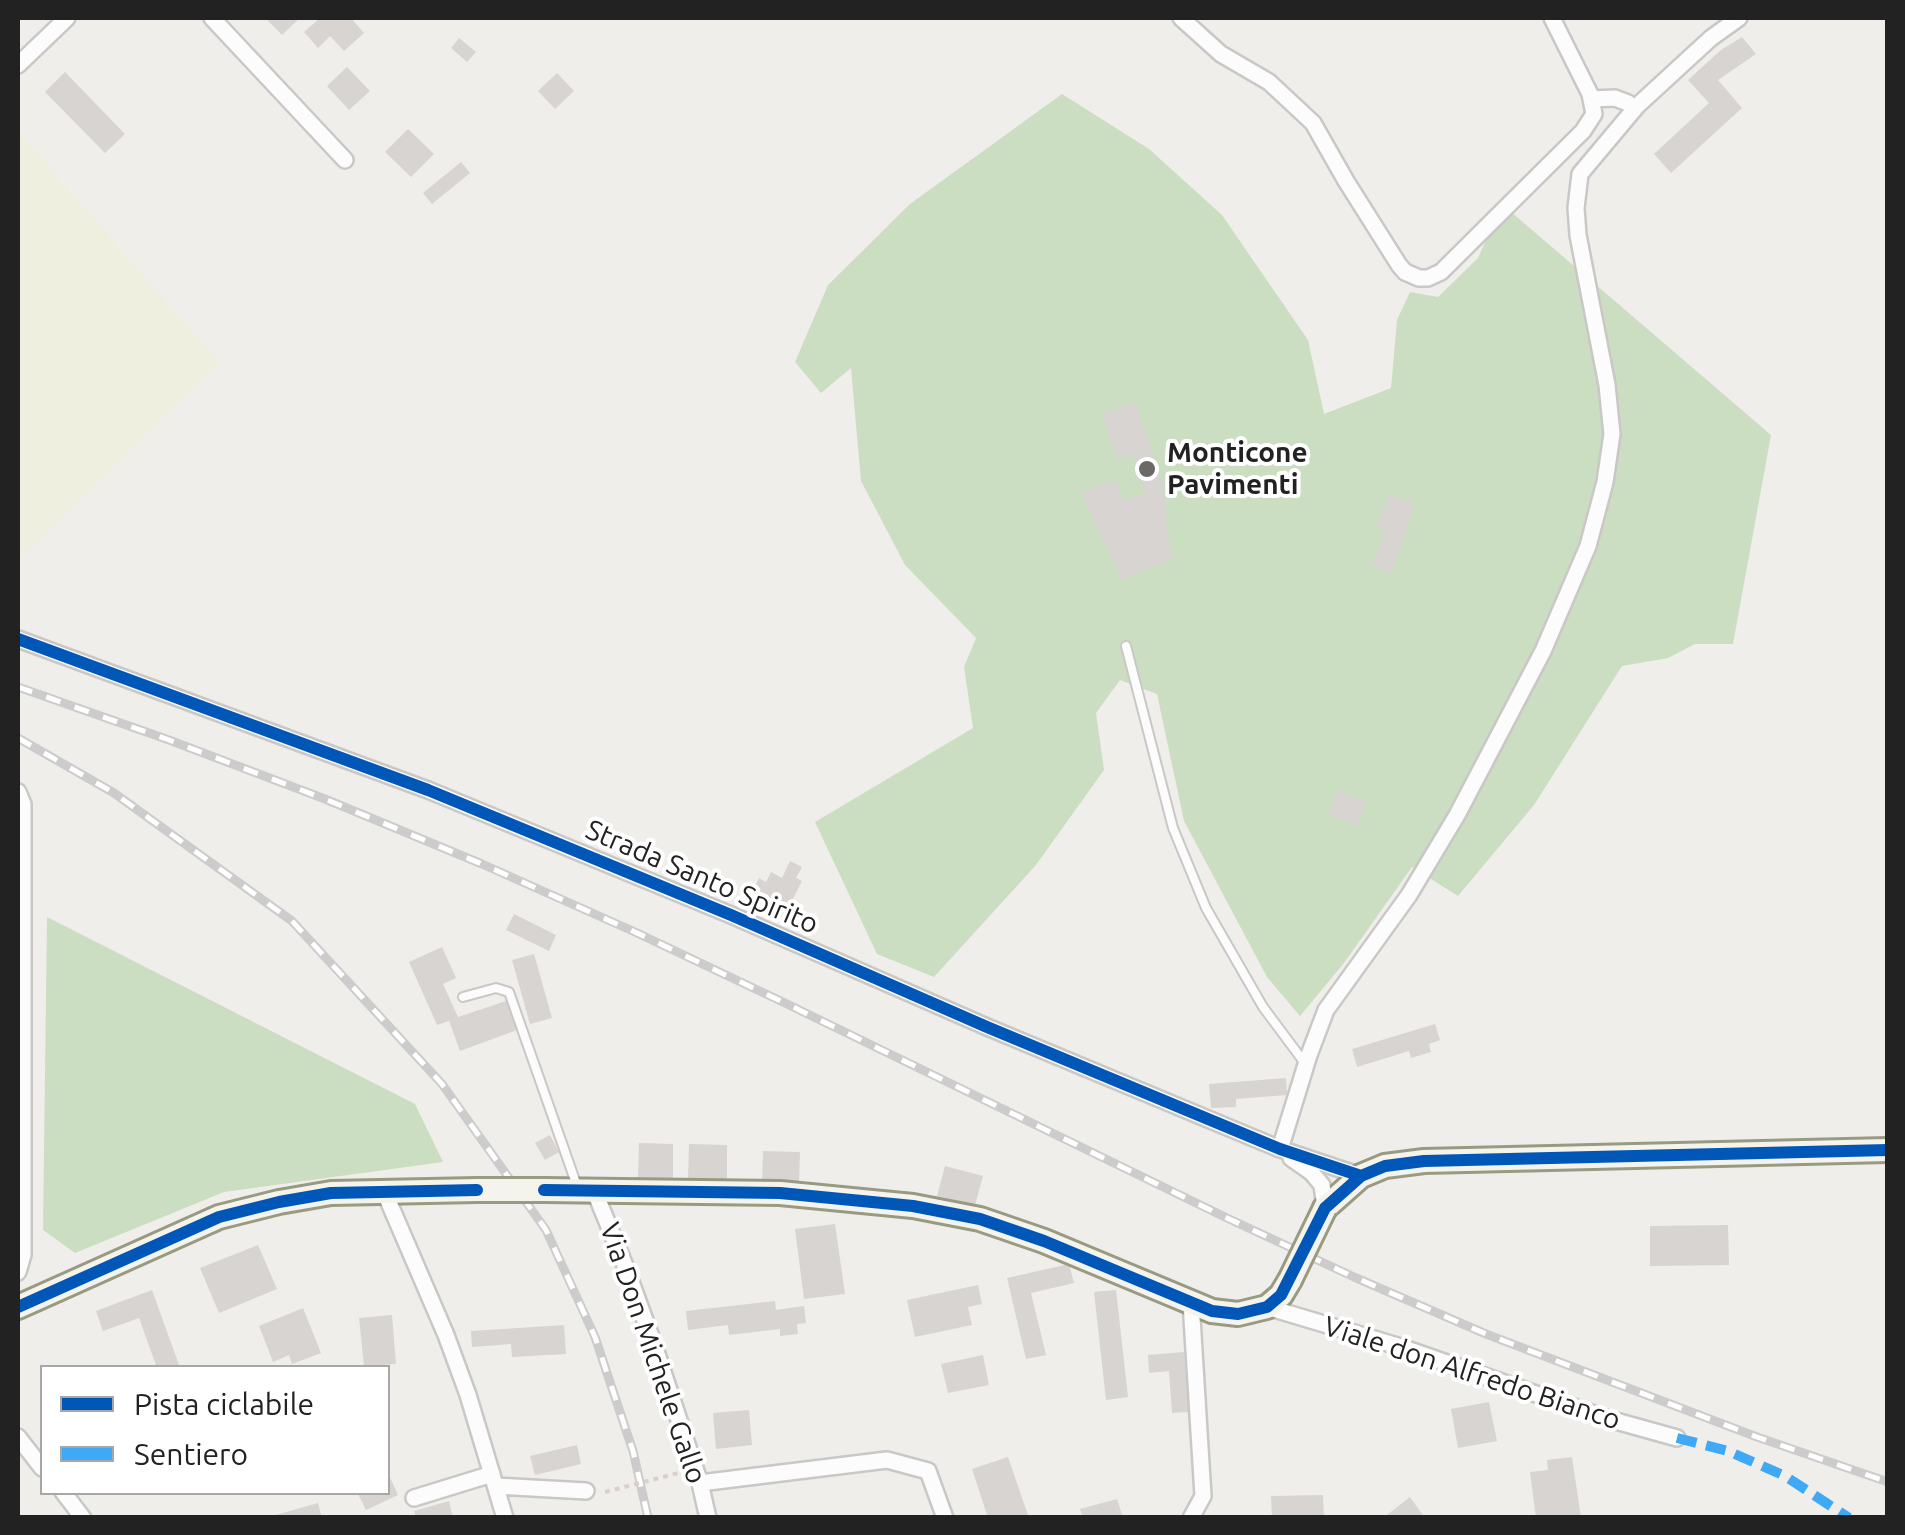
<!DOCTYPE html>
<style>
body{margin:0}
#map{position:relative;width:1905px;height:1535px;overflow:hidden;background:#f0eeeb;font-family:Ubuntu,sans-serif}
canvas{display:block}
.frame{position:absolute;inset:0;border:20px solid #222;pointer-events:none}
.legend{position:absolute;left:40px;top:1365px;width:350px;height:130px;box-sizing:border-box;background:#fff;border:2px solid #a7a7a7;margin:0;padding:12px 18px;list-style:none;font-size:30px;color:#222}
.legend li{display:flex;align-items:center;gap:20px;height:50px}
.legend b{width:50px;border:2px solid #a7a7a7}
</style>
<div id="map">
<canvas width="1905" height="1535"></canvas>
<div class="frame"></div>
<ul class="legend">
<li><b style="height:12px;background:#0057b8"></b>Pista ciclabile</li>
<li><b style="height:12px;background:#3fa9f5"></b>Sentiero</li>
</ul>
</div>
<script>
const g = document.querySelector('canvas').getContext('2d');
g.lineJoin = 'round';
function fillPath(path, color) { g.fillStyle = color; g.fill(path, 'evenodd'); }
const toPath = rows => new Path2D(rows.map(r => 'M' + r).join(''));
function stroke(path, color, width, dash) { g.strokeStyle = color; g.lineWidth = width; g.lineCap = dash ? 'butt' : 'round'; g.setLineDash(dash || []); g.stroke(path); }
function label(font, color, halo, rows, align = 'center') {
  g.font = font + ' Ubuntu,sans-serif'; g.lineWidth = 8; g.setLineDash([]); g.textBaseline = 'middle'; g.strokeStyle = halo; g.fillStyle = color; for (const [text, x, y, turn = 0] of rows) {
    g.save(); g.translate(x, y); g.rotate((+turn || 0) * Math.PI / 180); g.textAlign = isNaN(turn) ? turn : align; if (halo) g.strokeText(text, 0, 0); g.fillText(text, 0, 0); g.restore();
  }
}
fillPath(toPath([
 [18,131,219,363,18,560]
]), '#efefdf');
fillPath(toPath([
 [1062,94,1149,149,1222,215,1308,340,1324,414,1391,388,1397,320,1410,292,1438,297,1478,258,1490,231,1510,211,1771,435,1733,644,1695,644,1668,658,1622,666,1534,805,1458,896,1412,867,1344,963,1300,1016,1267,977,1184,821,1157,694,1120,680,1096,713,1104,770,1036,865,934,977,877,954,815,822,973,728,964,667,976,638,905,565,861,481,851,368,821,393,795,362,828,285,910,204],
 [47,917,415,1104,443,1162,224,1192,75,1253,43,1230]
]), '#cbdec1');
fillPath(toPath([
 [265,18,300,18,282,35],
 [320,18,351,18,364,33,344,51,330,36,318,48,304,32],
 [1742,37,1756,54,1718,80,1742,108,1671,173,1654,154,1709,103,1688,80,1721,50],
 [459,38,476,52,467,62,451,48],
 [347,67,370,91,349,110,327,86],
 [65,72,125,134,105,153,45,92],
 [557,73,574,91,555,109,538,91],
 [408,129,434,154,411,177,385,152],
 [461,162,470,173,432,204,423,193],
 [1135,403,1164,489,1166,525,1173,559,1121,580,1081,492,1117,480,1124,500,1145,494,1133,454,1116,459,1102,412],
 [1389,494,1415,504,1391,573,1372,565,1385,530,1376,527],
 [1336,791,1366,801,1359,825,1329,815],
 [790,861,802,867,796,878,802,881,783,918,748,900,759,878,766,882,771,872,782,878],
 [514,914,556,935,549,951,506,930],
 [442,947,456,978,443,984,458,1017,506,1001,517,1030,460,1051,449,1021,437,1025,409,962],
 [534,954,552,1018,530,1024,512,960],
 [1435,1024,1440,1040,1429,1044,1431,1052,1411,1058,1409,1051,1357,1067,1352,1049],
 [1286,1078,1287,1095,1236,1099,1236,1107,1211,1108,1209,1084],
 [550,1135,559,1152,545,1160,535,1143],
 [639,1143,673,1144,673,1179,638,1179],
 [689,1144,727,1145,727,1181,688,1180],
 [763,1151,800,1152,799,1183,762,1182],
 [945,1166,983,1176,975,1205,937,1196],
 [835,1224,845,1294,804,1299,795,1229],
 [1728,1225,1729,1265,1650,1266,1650,1226],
 [258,1245,277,1289,219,1313,200,1268],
 [1069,1264,1074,1283,1031,1293,1046,1355,1026,1359,1007,1278],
 [978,1285,982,1304,968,1307,972,1325,915,1337,907,1300],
 [152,1290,179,1365,173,1368,157,1368,139,1318,103,1331,96,1311],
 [1116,1290,1128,1397,1106,1400,1094,1292],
 [775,1301,776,1310,804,1306,806,1323,797,1324,798,1334,780,1336,780,1329,729,1335,728,1325,688,1330,686,1311],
 [303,1308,321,1353,292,1364,289,1355,273,1362,259,1326],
 [392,1315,396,1364,364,1366,359,1318],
 [564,1325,566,1354,512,1357,511,1344,472,1347,471,1331],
 [1184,1352,1189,1412,1172,1413,1169,1371,1149,1373,1148,1355],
 [983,1355,989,1385,948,1393,941,1364],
 [1489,1402,1497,1441,1458,1448,1451,1409],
 [749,1410,752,1445,716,1449,713,1413],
 [577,1445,581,1464,535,1475,530,1456],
 [1008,1457,1029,1518,988,1518,972,1469],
 [1572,1457,1581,1518,1536,1518,1530,1472,1548,1470,1547,1460],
 [388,1473,398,1495,366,1510,357,1492,388,1492],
 [1323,1495,1324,1518,1272,1518,1271,1496],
 [1410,1497,1425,1518,1383,1518],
 [1117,1499,1123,1518,1083,1518,1080,1509],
 [449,1501,453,1518,416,1518,414,1511],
 [318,1503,322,1518,272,1518,272,1516]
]), '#d7d4d2');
const lane = toPath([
 [1126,646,1173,828,1206,908,1263,1007,1304,1062],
 [463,997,496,988,509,992,577,1186]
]);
const street = toPath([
 [212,18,345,160],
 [1181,18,1221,54,1269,82,1313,123,1346,181,1399,265,1405,272,1419,278,1428,278,1441,272,1583,131,1594,114,1590,94,1552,18],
 [18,65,67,18],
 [1592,99,1615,98,1628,103,1634,110],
 [18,639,428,790,731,915,987,1027,1280,1149,1361,1176],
 [18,792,23,804,23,1255,18,1272],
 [1280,1149,1309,1055,1326,1010,1409,895,1457,815,1543,651,1588,546,1605,482,1612,434,1607,385,1578,235,1576,208,1580,174,1637,106,1711,38,1739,18],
 [1291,1158,1311,1172,1322,1185,1325,1208],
 [594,1190,626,1268,654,1345,700,1483,708,1518],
 [384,1191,446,1335,468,1395,505,1518],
 [1191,1302,1203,1496,1191,1518],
 [1267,1307,1401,1347,1605,1418,1677,1438],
 [18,1437,42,1468],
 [700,1483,887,1460,928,1471,945,1518],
 [496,1486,586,1491],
 [63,1492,83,1518],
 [414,1498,492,1474]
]);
const secondary = toPath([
 [544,1190,780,1193,913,1206,980,1219,1044,1241,1212,1311,1238,1314,1267,1307,1281,1295,1290,1280],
 [1325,1208,1361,1176,1385,1166,1424,1161,1888,1150],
 [18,1307,219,1217,279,1202,331,1193,477,1190]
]);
stroke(lane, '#c9c8c7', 12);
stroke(street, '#c9c8c7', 20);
stroke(secondary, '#999a82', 28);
stroke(toPath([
 [663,1477,678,1473]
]), '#dccecd', 4, [5, 5]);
stroke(lane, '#fdfcfc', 8);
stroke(street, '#fdfcfc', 15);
stroke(secondary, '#f4f4ed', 22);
const rail = toPath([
 [18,687,169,740,325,799,482,864,635,932,785,1003,1227,1218,1354,1277,1486,1334,1757,1437,1888,1482],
 [18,738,114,793,292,921,442,1084,546,1230,595,1337,633,1451,648,1518]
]);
stroke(rail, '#ccc', 9);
stroke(rail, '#fff', 5, [15]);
const secondaryBridge = toPath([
 [477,1190,544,1190],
 [1290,1280,1325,1208]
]);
stroke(secondaryBridge, '#999a82', 28, []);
stroke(toPath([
 [605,1492,663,1477]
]), '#dccecd', 4, [5, 5]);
stroke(secondaryBridge, '#f4f4ed', 22);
stroke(toPath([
 [1677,1438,1728,1451,1785,1476,1849,1518]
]), '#3fa9f5', 10, [20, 10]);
stroke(toPath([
 [18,639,428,790,731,915,987,1027,1280,1149,1361,1176],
 [544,1190,780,1193,913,1206,980,1219,1044,1241,1212,1311,1238,1314,1267,1307,1281,1295,1325,1208,1361,1176,1385,1166,1424,1161,1888,1150],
 [18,1307,219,1217,279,1202,331,1193,477,1190]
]), '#0057b8', 12);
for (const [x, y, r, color] of [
 [1147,469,10,"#6a6968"]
]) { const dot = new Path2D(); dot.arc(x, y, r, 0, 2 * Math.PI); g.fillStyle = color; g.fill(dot); stroke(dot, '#fff', 4); }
label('bold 28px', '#222', '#fff', [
 ["Monticone",1167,453],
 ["Pavimenti",1167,485]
], 'left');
label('28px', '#222', '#fff', [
 ["Strada Santo Spirito",702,877,23],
 ["Via Don Michele Gallo",653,1353,71],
 ["Viale don Alfredo Bianco",1472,1373,18]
]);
</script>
